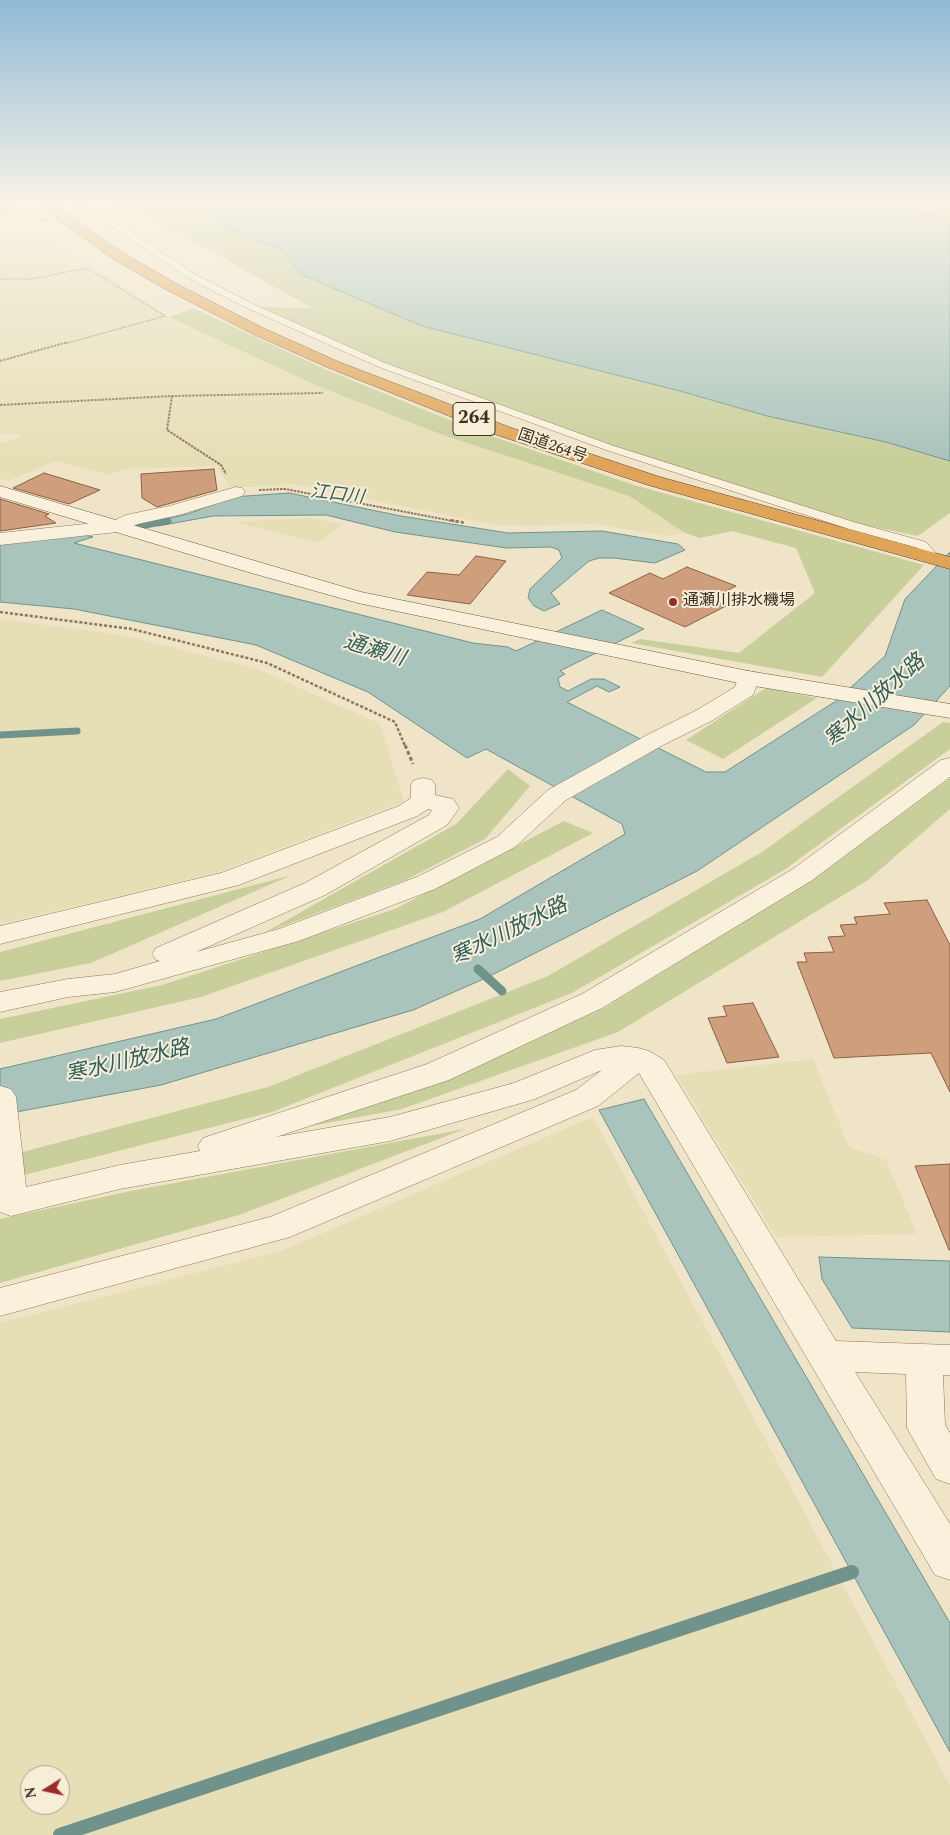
<!DOCTYPE html>
<meta charset="utf-8">
<style>
body{margin:0}
#map{position:relative;width:950px;height:1835px;overflow:hidden;background:#f0e4c8;font-family:Spectral,serif}
canvas{display:block}
.north{position:absolute;left:20px;top:1765px;width:50px;height:50px;box-sizing:border-box;background:#f7eed8;border:1px solid #ada18e;border-radius:50%;rotate:260deg;font-size:14px;font-weight:700;line-height:20px;text-align:center;color:#3d2e20}
.north::after{content:'';display:block;margin:auto;width:18px;height:22px;background:#9e2a2b;clip-path:polygon(50% 0,100% 100%,50% 72%,0 100%)}
</style>
<div id="map">
<canvas width="950" height="1835"></canvas>
<div class="north">N</div>
</div>
<script>
const g = document.querySelector('canvas').getContext('2d');
g.lineJoin = 'round';
function fillPath(path, color) { g.fillStyle = color; g.fill(path, 'evenodd'); }
const toPath = rows => new Path2D(rows.map(r => 'M' + r).join(''));
function stroke(path, color, width, dash) { g.strokeStyle = color; g.lineWidth = width; g.lineCap = dash ? 'butt' : 'round'; g.setLineDash(dash || []); g.stroke(path); }
function label(font, color, halo, rows, align = 'center') {
  g.font = font + ' Spectral,"Noto Sans JP",serif'; g.lineWidth = 4; g.setLineDash([]); g.textBaseline = 'middle'; g.strokeStyle = halo; g.fillStyle = color; for (const [text, x, y, turn = 0] of rows) {
    g.save(); g.translate(x, y); g.rotate((+turn || 0) * Math.PI / 180); g.textAlign = isNaN(turn) ? turn : align; if (halo) g.strokeText(text, 0, 0); g.fillText(text, 0, 0); g.restore();
  }
}
fillPath(toPath([
 [44,232,169,317,446,436,629,496,685,533,667,536,595,524,500,526,295,484,230,488,217,466,124,469,110,475,55,461,8,481,0,478,0,444,22,436,0,433,0,239],
 [310,518,342,524,319,543,234,522],
 [0,619,124,635,255,668,380,724,404,802,212,874,0,924],
 [813,1059,849,1147,886,1160,917,1234,776,1237,676,1075],
 [593,1117,950,1785,950,1835,0,1835,0,1323,281,1251],
 [30,1775,60,1775,60,1805,30,1805]
]), '#e6deb5');
fillPath(toPath([
 [0,202,12,202,23,214,0,217],
 [140,202,199,202,229,229,281,249,300,274,422,326,680,391,767,416,886,442,950,461,950,513,918,536,859,524,612,446,387,364,260,307,312,308,159,222,132,210,144,204],
 [861,202,950,202,950,223],
 [193,308,327,370,474,430,634,485,924,565,822,677,631,643,640,639,739,653,815,593,796,548,732,531,700,538,685,533,629,496,446,436,320,387,169,317],
 [766,688,817,698,723,759,686,740],
 [943,722,950,723,950,749,784,870,572,993,272,1112,0,1181,0,1158,268,1087,548,976,762,852],
 [508,769,530,786,485,839,406,880,264,933,456,824],
 [950,778,950,809,868,880,618,1032,402,1109,306,1127,454,1076,604,1008,818,876],
 [564,821,593,833,443,912,201,997,0,1043,0,1019,162,985,395,909],
 [292,875,91,963,0,981,0,952],
 [465,1129,239,1215,0,1283,0,1219,131,1191]
]), '#c9cf9b');
const water = toPath([
 [199,202,875,202,950,219,950,461,886,442,767,416,680,391,422,326,300,274,281,249,229,229,199,202],
 [289,493,401,516,508,533,602,531,678,544,685,550,655,563,614,558,599,558,589,561,551,593,560,604,544,611,534,606,528,598,530,589,562,558,559,550,551,547,507,548,395,532,326,515,213,516,158,526,156,521,188,514,232,497,289,493],
 [84,535,93,537,74,543,473,643,508,647,516,651,602,610,644,629,560,671,565,674,558,678,560,687,568,691,591,679,604,679,620,687,609,692,597,686,567,702,706,772,725,772,836,701,885,656,905,599,950,552,950,686,914,725,697,871,486,978,413,1010,161,1085,0,1115,0,1069,216,1019,480,919,625,834,622,824,486,749,467,758,368,692,256,645,74,609,0,602,0,543,84,535],
 [644,1099,950,1623,950,1752,599,1110,644,1099],
 [819,1257,950,1261,950,1332,852,1328,822,1279,819,1257]
]);
fillPath(water, '#a9c4bc');
stroke(water, '#6f938a', 1);
stroke(toPath([
 [164,522,168,521]
]), '#6f938a', 5.5);
stroke(toPath([
 [127,528,168,521],
 [0,735,77,731]
]), '#6f938a', 7);
stroke(toPath([
 [478,969,502,991]
]), '#6f938a', 9);
stroke(toPath([
 [60,1835,852,1572]
]), '#6f938a', 14);
const building = toPath([
 [214,469,217,490,157,507,142,498,141,474,214,469],
 [44,473,100,490,69,504,13,488,44,473],
 [0,499,49,514,45,516,56,523,0,531,0,499],
 [476,556,506,561,470,604,407,595,427,572,459,575,476,556],
 [687,567,736,586,711,599,726,606,685,627,609,593,650,573,663,579,687,567],
 [927,900,950,945,950,1092,931,1053,834,1058,797,962,807,962,804,953,834,952,828,937,845,936,840,925,857,924,854,917,890,914,884,903,927,900],
 [753,1003,779,1057,727,1063,708,1018,727,1016,723,1006,753,1003],
 [950,1164,950,1250,949,1250,915,1166,950,1164]
]);
fillPath(building, '#cf9f7d');
stroke(building, '#8d5f41', 1);
const lane = toPath([
 [75,202,84,202,196,275,255,305,385,363,614,446,857,523,926,542,941,559,935,563,931,562,918,548,849,529,606,450,379,367,249,309,190,279,85,209,57,215,53,213,80,206,75,202],
 [106,202,127,204,128,202,137,202,139,204,127,208,106,202]
]);
const street = toPath([
 [57,209,61,210,63,213,61,216,0,224,0,216,57,209],
 [236,487,242,488,245,492,242,496,179,515,138,524,117,532,0,545,0,533,113,521,126,515,169,506,236,487],
 [748,671,756,673,759,678,753,695,713,720,663,745,566,800,515,847,435,889,299,941,115,992,68,997,0,1012,0,992,68,979,115,974,160,961,156,960,152,954,156,948,305,883,429,815,432,810,428,809,417,816,239,885,0,944,0,926,221,873,399,806,411,798,411,785,414,780,423,778,432,780,435,785,435,795,453,799,459,808,447,825,325,895,196,952,279,929,417,877,497,837,548,790,647,735,697,710,735,687,740,673,748,671],
 [950,758,950,777,811,881,602,1008,449,1080,276,1137,390,1117,514,1083,595,1050,621,1046,638,1048,649,1051,664,1060,836,1341,950,1345,950,1375,943,1375,945,1425,950,1433,950,1484,936,1479,907,1428,906,1374,855,1372,950,1524,950,1580,935,1575,639,1073,598,1106,290,1237,0,1316,0,1288,270,1217,576,1090,602,1070,535,1099,390,1141,120,1189,11,1216,0,1212,0,1086,11,1089,16,1097,26,1187,120,1165,200,1151,198,1146,203,1138,427,1064,582,994,793,869,941,760,950,758]
]);
const secondary = toPath([
 [0,486,361,592,748,671,950,704,950,718,748,685,358,603,248,572,0,497,0,486]
]);
const highway = toPath([
 [40,202,53,202,61,210,123,253,177,284,263,328,339,362,509,427,660,477,950,557,950,569,648,485,497,435,329,368,253,334,167,290,113,259,53,216,40,202]
]);
stroke(lane, '#8d765c', 1);
stroke(street, '#8d765c', 1);
stroke(secondary, '#6f573f', 1);
stroke(highway, '#5b4430', 1);
stroke(toPath([
 [0,279,32,279,87,268,165,316,64,344]
]), '#8d765c', 1, [2, 1]);
stroke(toPath([
 [0,361,68,342],
 [172,396,167,430,221,465,226,474],
 [0,405,172,396,323,393],
 [259,490,285,489,458,522]
]), '#8d765c', 2, [2.5, 1]);
stroke(toPath([
 [451,520,465,523],
 [0,612,132,629,267,663,395,722,405,746]
]), '#8d765c', 2.5, [3, 2]);
stroke(toPath([
 [405,745,413,764]
]), '#8d765c', 3, [4, 2.5]);
fillPath(lane, '#faf1dc');
fillPath(street, '#faf1dc');
fillPath(secondary, '#faf1dc');
fillPath(highway, '#e0a458');
const sky = g.createLinearGradient(0, 0, 0, 459);
sky.addColorStop(0, '#8fbad6');
sky.addColorStop(0.44, '#f8f3e6');
sky.addColorStop(1, '#f8f3e600');
g.fillStyle = sky;
g.fillRect(0, 0, 950, 459);
for (const [x, y, r, color] of [
 [673,602,5,"#9e2a2b"]
]) { const dot = new Path2D(); dot.arc(x, y, r, 0, 2 * Math.PI); g.fillStyle = color; g.fill(dot); stroke(dot, '#f7eed8', 2); }
label('16px', '#3d2e20', '#f7eed8', [
 ["国道264号",552,447,19]
]);
label('16px', '#3d2e20', '#f7eed8', [
 ["通瀬川排水機場",683,602]
], 'left');
label('italic 18px', '#2f5d5a', '#f7eed8', [
 ["江口川",337,496,7]
]);
for (const [x, y, w] of [
 [474,419,42]
]) { const box = new Path2D(); box.roundRect(x - w / 2, y - 16.5, w, 33, 4); g.fillStyle = '#f7eed8'; g.fill(box); stroke(box, '#3d2e20', 1); }
label('bold 19px', '#3d2e20', null, [
 ["264",474,419]
]);
label('italic 21px', '#2f5d5a', '#f7eed8', [
 ["通瀬川",374,652,17],
 ["寒水川放水路",876,702,-42],
 ["寒水川放水路",510,933,-26],
 ["寒水川放水路",128,1063,-13]
]);
</script>
